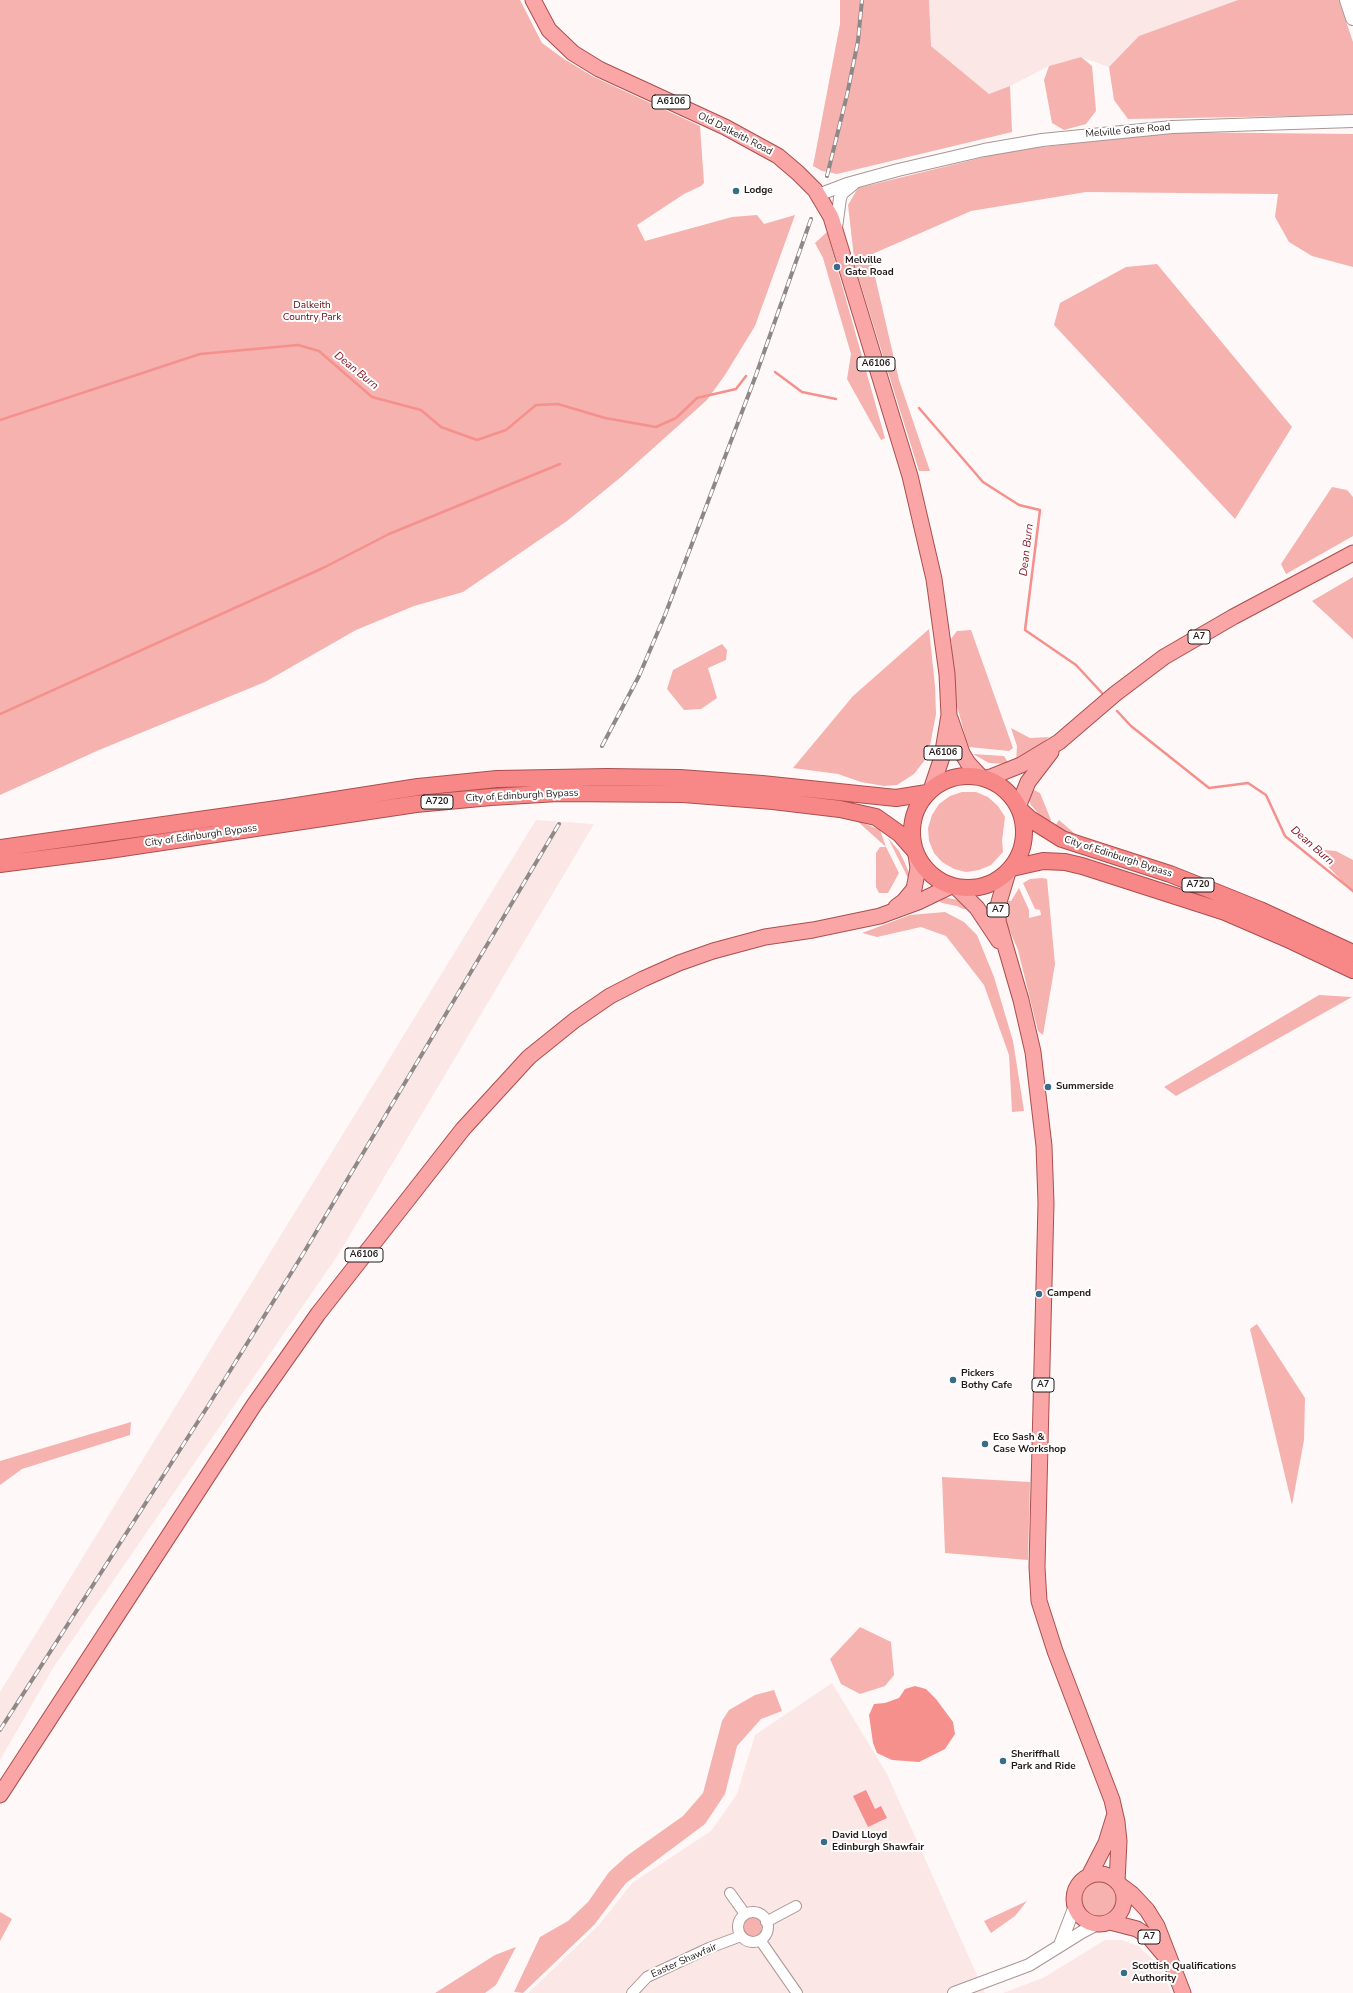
<!DOCTYPE html>
<style>
body{margin:0}
canvas{display:block;background:#fef9f8}
</style>
<canvas width="1353" height="1993"></canvas>
<script>
const g = document.querySelector('canvas').getContext('2d');
g.lineJoin = 'round';
function fillPath(path, color) { g.fillStyle = color; g.fill(path, 'evenodd'); }
const toPath = rows => new Path2D(rows.map(r => 'M' + r).join(''));
function stroke(path, color, width, dash) { g.strokeStyle = color; g.lineWidth = width; g.lineCap = dash ? 'butt' : 'round'; g.setLineDash(dash || []); g.stroke(path); }
function label(font, color, halo, rows, align = 'center') {
  g.font = font + ' "Nunito Sans",sans-serif'; g.lineWidth = 4; g.setLineDash([]); g.textBaseline = 'middle'; g.strokeStyle = halo; g.fillStyle = color; for (const [text, x, y, turn = 0] of rows) {
    g.save(); g.translate(x, y); g.rotate((+turn || 0) * Math.PI / 180); g.textAlign = isNaN(turn) ? turn : align; if (halo) g.strokeText(text, 0, 0); g.fillText(text, 0, 0); g.restore();
  }
}
fillPath(toPath([
 [929,0,1238,0,1140,36,1109,67,1081,57,1049,66,1010,86,989,94,931,46],
 [536,820,594,824,338,1255,53,1668,0,1760,0,1692],
 [832,1683,887,1774,985,1993,528,1993,598,1926,632,1883,711,1831,737,1794,755,1735],
 [1105,1940,1122,1940,1138,1946,1160,1966,1171,1993,1003,1993,1043,1978]
]), '#fbe7e6');
fillPath(toPath([
 [0,0,520,0,542,43,564,59,594,77,700,126,704,183,701,186,684,194,637,225,645,241,732,217,757,215,764,224,795,215,755,326,725,375,707,400,621,477,567,521,463,592,414,606,356,630,265,682,99,750,0,795],
 [840,0,929,0,931,46,989,94,1010,86,1012,132,837,174,822,171,813,166,840,24],
 [1238,0,1339,0,1353,42,1353,115,1128,119,1114,100,1109,67,1139,36],
 [1081,57,1092,66,1096,111,1086,124,1064,130,1052,123,1044,80,1049,66],
 [1169,132,1353,134,1353,267,1312,256,1289,242,1275,217,1278,194,1086,192,971,211,870,255,899,380,930,471,919,471,855,266,848,205,858,188,1009,151],
 [827,232,885,438,881,440,847,379,851,354,823,258,815,243],
 [1157,264,1292,427,1235,519,1054,325,1060,303,1126,267],
 [1332,487,1347,490,1353,497,1353,536,1286,574,1281,564],
 [1353,577,1353,639,1312,601],
 [929,629,935,686,936,714,928,756,914,774,897,785,884,786,861,782,838,774,793,768,853,696],
 [971,630,1013,748,1009,751,969,747,966,739,957,706,951,639,957,631],
 [722,644,727,650,726,660,708,668,717,698,701,709,684,710,667,689,673,670],
 [1011,728,1030,738,1049,737,1024,759,1016,763,1017,746],
 [973,754,1004,756,1009,764,989,763],
 [1030,788,1040,793,1051,820,1048,825,1031,805,1028,798],
 [962,792,976,792,988,797,998,806,1005,817,1002,841,1003,852,991,865,979,870,966,872,954,869,942,862,934,853,929,841,928,828,932,815,939,804,950,796],
 [856,820,880,830,886,847,899,873,888,893,879,893,876,887,876,853,880,847,886,847],
 [1059,820,1082,840,1054,828],
 [888,838,899,851,905,863,909,873,910,882],
 [1312,849,1336,851,1353,860,1353,893],
 [1042,878,1047,879,1055,964,1043,1035,1038,1031,1018,950,1006,922,1005,912,1006,901,1011,901,1019,888,1029,910,1029,918,1041,915,1040,910,1035,909,1023,883,1030,879],
 [948,898,959,900,969,909,963,909,957,906,942,903,936,899],
 [945,912,964,922,977,935,994,977,1013,1041,1024,1111,1012,1112,1009,1055,984,985,946,936,921,927,877,937,862,933,910,915],
 [1319,995,1352,997,1176,1096,1164,1087],
 [1257,1324,1305,1398,1304,1440,1292,1505,1250,1329],
 [131,1422,130,1435,22,1469,0,1485,0,1461],
 [942,1477,1030,1482,1028,1560,945,1553],
 [860,1627,891,1642,894,1675,885,1686,860,1694,841,1684,830,1659],
 [774,1690,782,1711,761,1719,737,1746,725,1794,705,1824,626,1883,594,1925,523,1993,514,1992,540,1937,568,1921,588,1902,609,1872,628,1855,683,1816,703,1793,722,1721,729,1710,755,1695],
 '1082 1899a17 17 0 1 1 34 0a17 17 0 1 1-34 0Z',
 [1027,1901,1015,1916,991,1933,984,1921],
 [0,1912,12,1919,0,1941],
 '742 1927a10 10 0 1 1 20 0a10 10 0 1 1-20 0Z',
 [516,1947,496,1985,485,1993,435,1993,495,1955]
]), '#f5b2af');
fillPath(toPath([
 [915,1686,926,1689,936,1699,953,1722,955,1734,945,1749,919,1762,892,1760,877,1753,873,1743,869,1715,874,1704,885,1703,899,1698,905,1689],
 [866,1790,875,1809,881,1806,887,1818,868,1827,853,1796]
]), '#f5908d');
stroke(toPath([
 [775,372,802,392,836,399],
 [919,408,983,482,1019,505,1040,510,1025,630,1076,665,1102,693],
 [0,420,200,354,298,345,319,351,372,397,421,410,441,427,477,440,506,430,536,405,558,404,605,418,656,427,676,418,697,398,736,389,746,376],
 [1117,711,1131,726,1209,788,1248,783,1266,795,1285,836,1353,891],
 [0,714,323,568,389,534,560,464]
]), '#f5908d', 2.5);
const minor = toPath([
 [730,1893,745,1914],
 '738 1927a15 15 0 1 1 30 0a15 15 0 1 1-30 0Z',
 [766,1922,796,1906],
 [760,1940,797,1993],
 [632,1993,647,1977,709,1948,741,1936]
]);
const tertiary = toPath([
 [818,195,847,184,898,170,984,150,1042,140,1172,127,1353,121],
 [836,228,840,198,842,193,853,184],
 [1060,1945,1075,1906],
 [954,1993,1029,1965,1082,1932,1097,1924]
]);
const secondary = toPath([
 [1347,0,1353,18]
]);
const primary = toPath([
 [533,0,549,30,573,53,599,69,725,127,778,156,798,173,815,190,831,217,910,476,934,579,947,674,949,715,942,757,931,790],
 [950,718,962,753,968,763,981,777],
 [986,779,1021,765,1059,742,1115,694,1164,657,1233,617,1353,553],
 [1018,807,1028,782,1051,752],
 [1008,872,999,902,998,921,1021,1000,1033,1052,1044,1146,1046,1203,1037,1567,1039,1601,1055,1651,1112,1800,1117,1822,1119,1841,1117,1882],
 [957,888,977,908,999,941],
 [896,907,904,901,914,889,918,868,916,854],
 [0,1795,254,1405,318,1314,463,1129,529,1057,575,1020,610,996,643,979,679,963,713,951,765,937,813,930,880,916,918,902,951,886],
 '1074 1899a25 25 0 1 1 50 0a25 25 0 1 1-50 0Z',
 [1089,1876,1106,1843,1114,1817],
 [1120,1885,1132,1894,1147,1910,1157,1926,1183,1993],
 [1110,1922,1137,1929,1149,1937,1165,1956]
]);
const trunk = toPath([
 '912 832a56 56 0 1 1 112 0a56 56 0 1 1-112 0Z',
 [1020,810,1030,819,1062,839,1170,874,1218,893,1260,910,1353,953],
 [0,848,284,808,418,787,497,779,607,777,680,778,762,784,896,798,927,793],
 [0,864,109,850,416,804,491,797,558,793,683,794,773,801,840,809,876,817,900,834,915,851],
 [1012,868,1043,861,1065,862,1082,866,1225,912,1292,941,1353,970]
]);
stroke(minor, '#ab9593', 12);
stroke(tertiary, '#ab9593', 14);
stroke(secondary, '#ab9593', 16);
stroke(primary, '#ac4e4e', 17);
stroke(trunk, '#ac4e4e', 18);
stroke(minor, '#fff', 10);
stroke(tertiary, '#fff', 12);
stroke(secondary, '#fff', 14);
stroke(primary, '#faa5a6', 15);
stroke(trunk, '#f88788', 16);
const rail = toPath([
 [827,176,847,95,858,41,862,0],
 [602,746,639,676,665,615,756,375,811,219],
 [0,1730,208,1406,303,1254,559,824]
]);
stroke(rail, '#8e8887', 4);
stroke(rail, '#fff', 2.5, [8]);
for (const [x, y, r, color] of [
 [736,191,4,"#376d89"],
 [837,267,4,"#376d89"],
 [1048,1087,4,"#376d89"],
 [1039,1294,4,"#376d89"],
 [953,1380,4,"#376d89"],
 [985,1444,4,"#376d89"],
 [1003,1761,4,"#376d89"],
 [824,1842,4,"#376d89"],
 [1124,1973,4,"#376d89"]
]) { const dot = new Path2D(); dot.arc(x, y, r, 0, 2 * Math.PI); g.fillStyle = color; g.fill(dot); stroke(dot, '#fff', 1.5); }
for (const [x, y, w] of [
 [671,102,38],
 [876,364,38],
 [1199,637,22],
 [943,753,38],
 [437,802,32],
 [1198,885,32],
 [998,910,22],
 [364,1255,38],
 [1043,1385,22],
 [1149,1937,22]
]) { const box = new Path2D(); box.roundRect(x - w / 2, y - 7, w, 14, 3); g.fillStyle = '#fff'; g.fill(box); stroke(box, '#231b1a', 1); }
label('bold 9px', '#231b1a', null, [
 ["A6106",671,102],
 ["A6106",876,364],
 ["A7",1199,637],
 ["A6106",943,753],
 ["A720",437,802],
 ["A720",1198,885],
 ["A7",998,910],
 ["A6106",364,1255],
 ["A7",1043,1385],
 ["A7",1149,1937]
]);
label('10px', '#231b1a', '#fff', [
 ["Melville Gate Road",1128,131,-5],
 ["Old Dalkeith Road",735,134,27],
 ["City of Edinburgh Bypass",522,796,-3],
 ["City of Edinburgh Bypass",201,836,-8],
 ["City of Edinburgh Bypass",1118,857,18],
 ["Easter Shawfair",684,1961,-24]
]);
label('bold 10px', '#231b1a', '#fff', [
 ["Lodge",744,191],
 ["Melville",845,261],
 ["Gate Road",845,273],
 ["Summerside",1056,1087],
 ["Campend",1047,1294],
 ["Pickers",961,1374],
 ["Bothy Cafe",961,1386],
 ["Eco Sash &",993,1438],
 ["Case Workshop",993,1450],
 ["Sheriffhall",1011,1755],
 ["Park and Ride",1011,1767],
 ["David Lloyd",832,1836],
 ["Edinburgh Shawfair",832,1848],
 ["Scottish Qualifications",1132,1967],
 ["Authority",1132,1979]
], 'left');
label('10px', '#640713', '#fff', [
 ["Dalkeith",312,306],
 ["Country Park",312,318]
]);
label('italic 11px', '#870a1d', '#fff', [
 ["Dean Burn",356,371,39],
 ["Dean Burn",1027,550,-83],
 ["Dean Burn",1312,846,41]
]);
</script>
